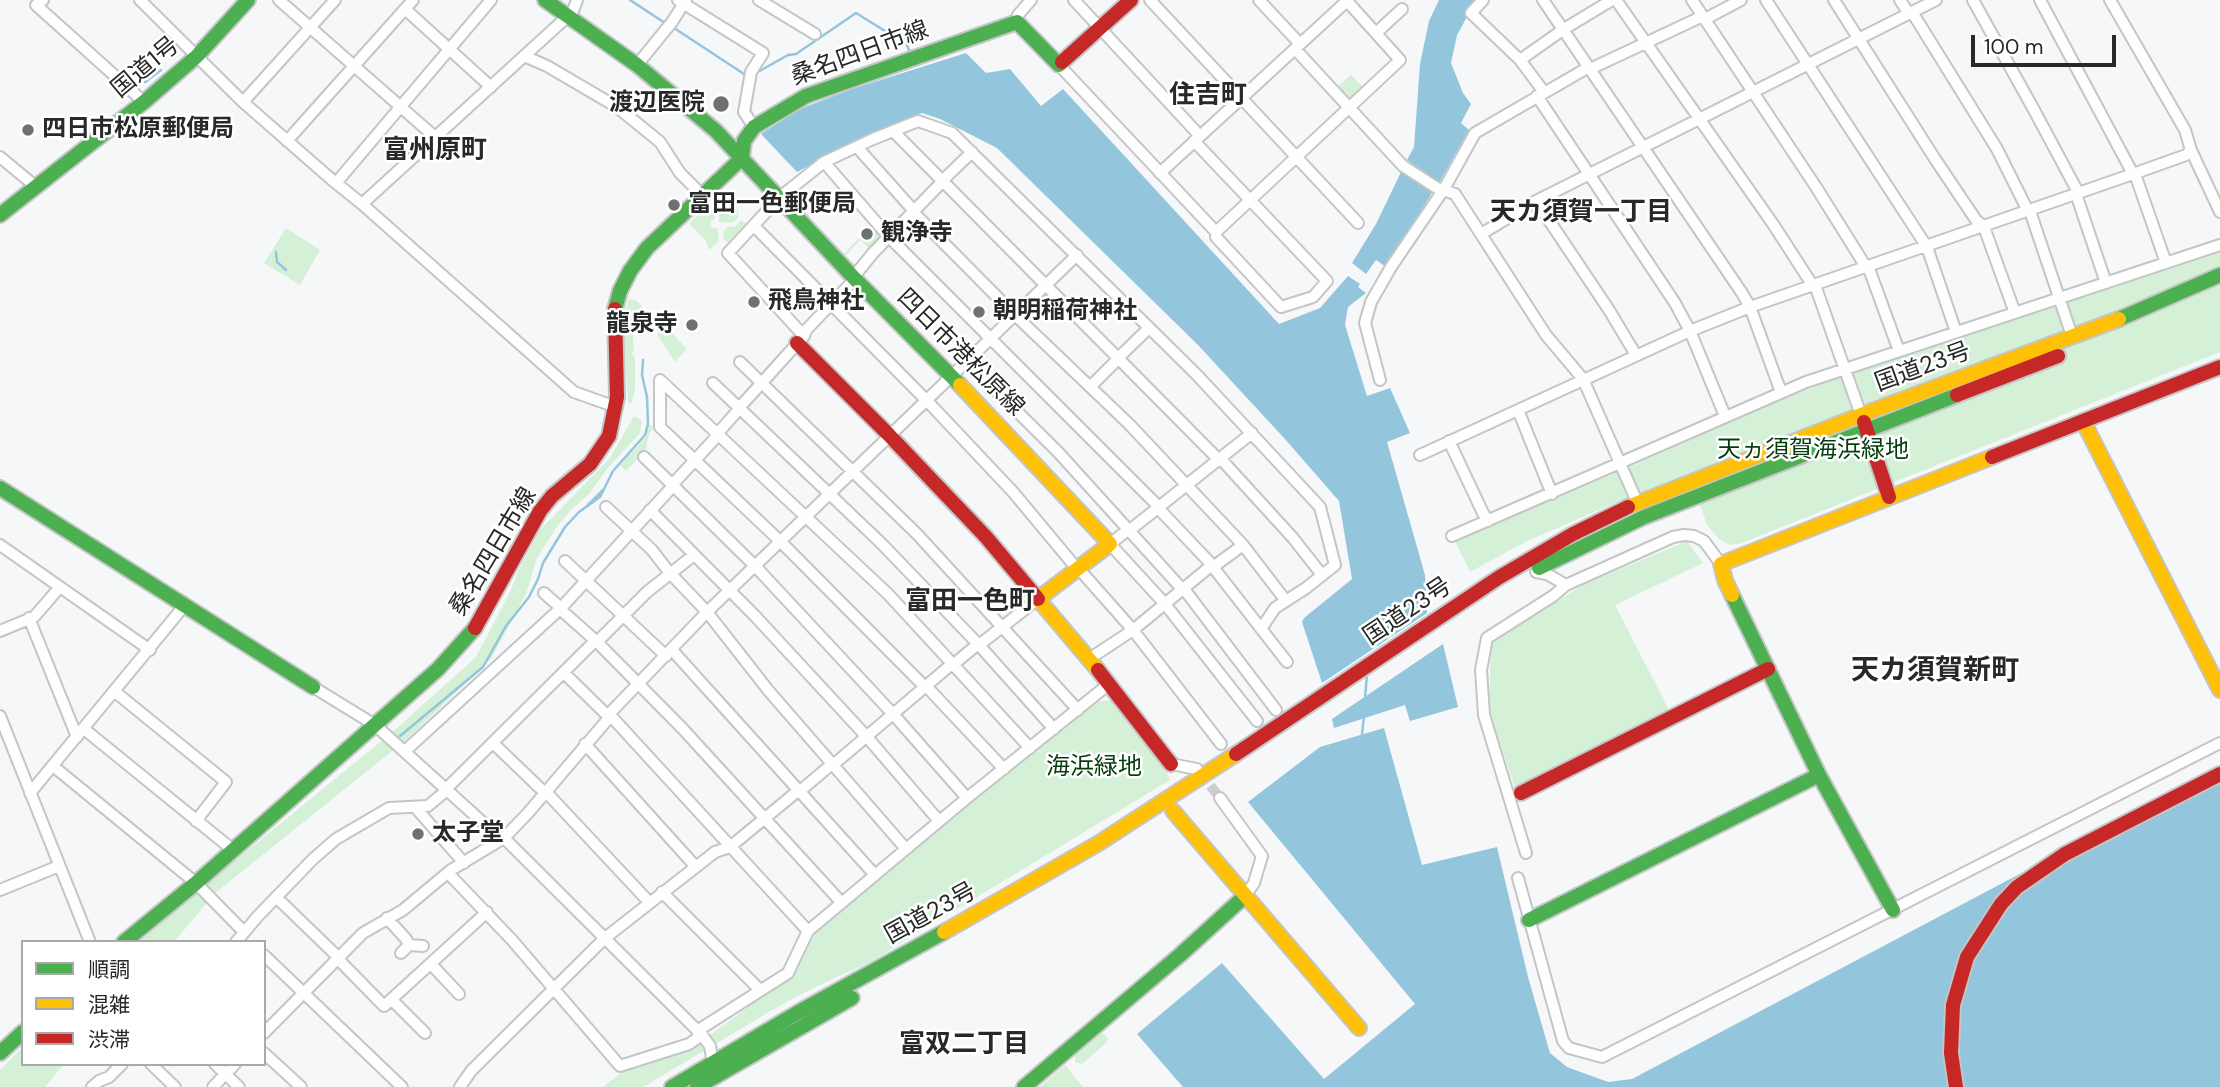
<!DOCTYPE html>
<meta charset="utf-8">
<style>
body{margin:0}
#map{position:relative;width:2220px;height:1087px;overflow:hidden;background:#f6f7f9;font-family:"DM Sans","Noto Sans JP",sans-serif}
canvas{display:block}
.legend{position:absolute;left:21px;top:940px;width:245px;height:126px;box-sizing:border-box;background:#fff;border:2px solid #a9a9a9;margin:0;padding:9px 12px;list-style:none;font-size:21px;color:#272828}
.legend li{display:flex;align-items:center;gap:14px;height:35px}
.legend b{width:35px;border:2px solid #a9a9a9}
.scale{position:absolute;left:1971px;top:35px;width:145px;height:32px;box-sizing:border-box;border:4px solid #272828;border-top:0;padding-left:9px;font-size:21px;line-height:24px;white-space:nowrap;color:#272828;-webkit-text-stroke:5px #fff;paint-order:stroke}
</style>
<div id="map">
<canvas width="2220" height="1087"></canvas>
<ul class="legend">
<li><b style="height:9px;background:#4caf50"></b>順調</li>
<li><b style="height:9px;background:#ffc107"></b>混雑</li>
<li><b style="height:9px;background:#c62828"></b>渋滞</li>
</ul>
<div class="scale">100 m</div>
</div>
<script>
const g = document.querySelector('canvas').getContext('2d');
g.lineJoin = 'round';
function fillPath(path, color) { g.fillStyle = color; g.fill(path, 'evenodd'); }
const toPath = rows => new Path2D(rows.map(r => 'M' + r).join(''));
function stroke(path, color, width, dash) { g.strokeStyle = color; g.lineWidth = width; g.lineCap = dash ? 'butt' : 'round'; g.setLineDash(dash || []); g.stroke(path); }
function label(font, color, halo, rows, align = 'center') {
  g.font = font + ' "DM Sans","Noto Sans JP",sans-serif'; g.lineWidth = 5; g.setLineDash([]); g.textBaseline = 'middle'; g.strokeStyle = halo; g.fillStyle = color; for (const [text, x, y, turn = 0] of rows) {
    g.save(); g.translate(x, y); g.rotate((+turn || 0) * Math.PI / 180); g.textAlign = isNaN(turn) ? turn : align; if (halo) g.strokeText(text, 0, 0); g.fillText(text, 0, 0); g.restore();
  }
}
fillPath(toPath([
 [1351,75,1364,88,1350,101,1337,87],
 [711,204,714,208,712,211,716,215,714,220,711,220,711,227,718,229,719,241,709,250,706,241,689,223],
 [726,204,735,204,738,208,738,218,732,223,719,222,719,210],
 [741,220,746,223,728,242,723,239,724,230,726,230,727,227,734,227],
 [876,227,883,235,871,250,860,240,846,255,844,254,858,239,866,233,868,234],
 [286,228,320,250,300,285,264,263],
 [2220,250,2220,352,1742,543,1730,545,1720,540,1707,525,1690,476,1624,499,1525,542,1470,572,1455,541,1630,467,1786,397,1936,343],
 [629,299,635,300,642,306,641,312,632,325,634,349,632,353,635,359,635,390,631,404,628,403,623,316],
 [666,316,671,322,666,327,687,349,675,362,658,336,658,323],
 [634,416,642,420,640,433,607,469,590,493,572,509,558,525,537,558,526,594,491,659,406,740,214,894,174,942,139,942,183,903,395,730,476,657,510,592,520,567,540,530,610,458],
 [649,424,654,427,649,434,646,450,626,471,620,465,646,437],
 [1687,541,1703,563,1615,605,1670,712,1515,788,1489,710,1491,642,1585,584],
 [1111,700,1166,770,1170,780,870,962,815,987,781,1005,643,1087,603,1087,625,1070,694,1047,752,1004,794,976,816,932,995,783,1097,702],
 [1101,1034,1104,1034,1108,1038,1107,1042,1082,1064,1075,1062,1075,1056],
 [23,1047,23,1064,64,1064,45,1087,0,1087,0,1070],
 [1065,1065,1083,1087,1040,1087]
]), '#d4f0d6');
fillPath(toPath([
 [1439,0,1478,0,1473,6,1457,35,1451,63,1463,93,1471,104,1461,123,1469,130,1439,183,1407,160,1414,147,1420,64,1429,21],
 [966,53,986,73,1010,69,1041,106,1063,89,1279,324,1320,308,1348,276,1360,284,1358,287,1366,293,1348,307,1345,325,1367,396,1390,388,1410,433,1387,442,1425,575,1427,613,1322,683,1302,622,1304,618,1352,579,1339,501,1284,438,1198,345,997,148,940,119,922,113,873,133,797,172,761,134,800,109,852,89],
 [1401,172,1432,193,1386,267,1376,260,1366,274,1352,263,1376,224],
 [1443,644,1458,707,1410,721,1405,705,1334,728,1332,719],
 [1384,728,1422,865,1497,847,1528,977,1550,1053,1567,1067,1608,1082,1632,1079,2220,768,2220,1087,1183,1087,1137,1034,1222,963,1324,1079,1415,1004,1248,802,1320,747]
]), '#93c5dd');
stroke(toPath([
 [630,0,665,23],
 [671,26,747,76],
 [756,73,788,55,796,54,856,13,885,31,895,31,904,38,909,50],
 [145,82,161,70],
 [276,252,277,262,286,270],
 [588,505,603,490],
 [1365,699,1367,674],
 [1362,734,1364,716],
 [400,736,483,667,506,626,529,597,538,579,543,563,565,527,579,512,600,497,613,471,645,435,648,424,647,397,642,375,643,360]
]), '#93c5dd', 2.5);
stroke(toPath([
 [1201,774,1220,798]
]), '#cdcecf', 10, [10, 5]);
const street = toPath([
 [43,0,36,5,144,102],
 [140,0,243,102,331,179,362,204,574,392,616,407],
 [279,0,435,137],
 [678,0,763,53,751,72,744,112,754,127],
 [759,0,815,34],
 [1074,0,1200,136],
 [1150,0,1358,223],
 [1259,0,1300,44],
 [1483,0,1471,13,1520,60],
 [1543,0,1742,293,1750,307,1781,392],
 [1616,0,1773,224,1813,286],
 [1692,0,1816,187,1866,267],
 [1766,0,1927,247,1956,332],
 [1834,0,1935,159,1976,220,1984,227,2015,313],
 [1900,0,1909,14],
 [1973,0,2034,110,2079,194],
 [2040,0,2133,174],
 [2110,0,2185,130,2191,150,2220,212],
 [405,9,491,87],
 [1912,12,1997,149,2028,211],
 [1705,19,1741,0],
 [1017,22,1018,15,1031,0],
 [1564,29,1612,0],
 [1376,33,1402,9],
 [1295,49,1403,166,1437,188,1455,194,1546,335,1583,379,1638,504],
 [524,56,547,66,617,107,660,142,680,173,703,196],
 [637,65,672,22,686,0],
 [1059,65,1216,232,1216,237,1281,307,1313,297,1327,281,1194,141],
 [1590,69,1703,16],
 [1544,92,1520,60,1564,29],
 [1537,96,1675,303,1690,331,1725,416],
 [243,102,335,0],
 [893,131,1218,459],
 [287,141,413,0],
 [857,147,914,211],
 [0,157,35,186],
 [824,162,889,237,1159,507],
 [1160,173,1348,0],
 [2135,174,2166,263],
 [942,181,972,152],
 [336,183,491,0],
 [2076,194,2106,283],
 [1536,201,1609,310,1636,355],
 [362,204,568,16,573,11,577,0],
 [2030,211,2072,336],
 [914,213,1016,316,1129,424,1243,545,1286,601],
 [754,226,930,404,1013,492,1078,570],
 [1216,232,1400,60,1347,1],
 [1481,234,1536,201,1936,0],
 [1868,266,1899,351],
 [1815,285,1861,415],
 [804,336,728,253,779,198,824,162,873,139,918,121,952,133,1196,374,1320,507,1335,565,1306,588,1275,608,1261,629],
 [1118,358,1149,328],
 [740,362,917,534,1078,710],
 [967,362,1058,452,1183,590],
 [660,380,888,594,1030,748],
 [660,380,660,427,780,541,925,687],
 [1380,380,1365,323,1371,302,1391,267,1444,189,1475,133,1589,67],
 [713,383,882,544,978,644,1054,729],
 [1090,387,1119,358],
 [739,408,804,336,806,330,855,279,856,274,873,253,943,181],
 [1518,410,1552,494],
 [718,433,740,408],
 [1449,441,1483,513,1488,521],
 [1420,455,1690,331,1750,307,2133,174,2186,155,2191,150],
 [644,457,755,566,893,714,967,798],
 [1220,458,1293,538,1322,575],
 [672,485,719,434],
 [606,507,652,550,669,572,707,612,768,690,906,849],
 [1158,508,1214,567],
 [650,510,755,616,867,737,939,821],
 [1129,529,1110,544,1165,604,1257,721],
 [1130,530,1252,433],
 [1452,536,1806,382,2220,245],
 [0,545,150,650],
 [1243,545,1213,567,1287,662],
 [565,561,666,656],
 [1079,569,1133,630,1221,744],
 [1536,572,1547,574,1566,585],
 [1184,589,1276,710],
 [544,593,561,608],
 [560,609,597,642,682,728,841,902],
 [29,618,77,737],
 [0,631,34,617,60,587],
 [597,642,647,592,694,555],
 [979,645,1038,599],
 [672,650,875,875],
 [1089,659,1133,630,1212,565],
 [954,664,978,644],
 [564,673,609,717],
 [926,686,1004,769],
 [313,687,375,725,501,839],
 [114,691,226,782,196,821],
 [610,715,808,931],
 [0,716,90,942],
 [84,729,233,850],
 [493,743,545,793],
 [585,744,696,867],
 [405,751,561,608,673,486],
 [1171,764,1197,769],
 [833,765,953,663],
 [53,766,196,883,244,932],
 [446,789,595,641],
 [800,791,832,764],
 [546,792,649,902],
 [30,793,184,606],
 [1220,798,1262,856,1254,883,1245,896],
 [415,807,464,863],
 [504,838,702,1035,710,1046,713,1064],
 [1526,853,1484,715,1481,670,1487,638,1553,596,1566,585,1673,537,1684,535,1694,536,1704,541,1721,564],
 [448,873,512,940,620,1066,689,1044,702,1035],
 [1518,878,1563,1041,1569,1048,1602,1057,2220,743],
 [0,890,59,866],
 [662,892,760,990],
 [276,897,338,957],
 [387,918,406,939,409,945,401,953],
 [236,942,258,916,313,859,336,839,389,808,428,806,447,790],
 [409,945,423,946],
 [264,955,402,1087],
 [337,958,384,1006,487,912],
 [431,964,459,994],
 [392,1000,425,1033],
 [697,1031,788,973,808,931,967,798,1109,684],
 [264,1033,363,933,403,910,451,870,504,838,528,813,608,719,611,712,707,612,1077,255],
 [264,1053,301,1087],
 [151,1064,175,1087],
 [215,1064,239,1087],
 [92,1087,99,1081,109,1077,122,1064],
 [213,1087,235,1064],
 [460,1087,471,1071,605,938,715,852,730,847,799,790]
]);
const fast = toPath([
 [545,0,637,65,716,131,855,279,960,385],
 [0,215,144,102,197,56,248,0],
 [615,309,620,291,630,271,647,248,742,158,744,141,754,127,806,96,1017,22,1059,65,1062,62],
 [2119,319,2220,275],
 [0,488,313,687],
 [1539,568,1644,517,1957,395],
 [1732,595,1819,775,1893,910],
 [1529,920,1819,775],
 [124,942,196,883,438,669,475,628],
 [0,1053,23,1032],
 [672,1087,797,1013,944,932],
 [697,1087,852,998],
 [1024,1087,1180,955,1245,896]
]);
const slow = toPath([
 [960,385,1110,544,1038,599,1098,670],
 [2083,421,2220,690],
 [1628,507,1861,415,2119,319],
 [1732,595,1725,580,1721,564,1992,457],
 [1173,811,1359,1028],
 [944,932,1099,843,1236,754]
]);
const jam = toPath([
 [1062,62,1131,0],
 [797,343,889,435,986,537,1038,599],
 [1957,395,2058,356],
 [1864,422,1889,497],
 [1992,457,2220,367],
 [475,628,540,511,552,496,590,464,609,436,617,397,615,309],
 [1098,670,1171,764],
 [1236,754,1498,578,1573,534,1628,507],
 [1521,793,1768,669],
 [1956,1087,1951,1053,1953,1005,1967,957,2001,904,2017,887,2065,854,2220,774]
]);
stroke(street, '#c4c5c6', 14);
stroke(fast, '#c4c5c6', 18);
stroke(slow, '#c4c5c6', 18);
stroke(jam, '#c4c5c6', 18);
stroke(street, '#fefefe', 10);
stroke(fast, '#4caf50', 14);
stroke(slow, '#ffc107', 14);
stroke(jam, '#c62828', 14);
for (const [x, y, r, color] of [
 [721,104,9,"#6f7071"],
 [28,130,7,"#6f7071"],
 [674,205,7,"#6f7071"],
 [867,234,7,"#6f7071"],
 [754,302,7,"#6f7071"],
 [979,312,7,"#6f7071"],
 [692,325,7,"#6f7071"],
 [418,834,7,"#6f7071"]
]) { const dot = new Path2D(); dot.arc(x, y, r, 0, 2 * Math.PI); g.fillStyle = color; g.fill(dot); stroke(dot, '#fff', 2.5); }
label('24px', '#272828', '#fff', [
 ["桑名四日市線",860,54,-20],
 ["国道1号",146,68,-40],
 ["四日市港松原線",960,353,45],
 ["国道23号",1923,368,-20],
 ["桑名四日市線",494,552,-59],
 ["国道23号",1408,612,-34],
 ["国道23号",931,914,-29]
]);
label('bold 24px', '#272828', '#fff', [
 ["渡辺医院",705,104,"right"],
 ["四日市松原郵便局",42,130],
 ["富田一色郵便局",688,205],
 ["観浄寺",881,234],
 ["飛鳥神社",768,302],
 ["朝明稲荷神社",993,312],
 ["龍泉寺",678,325,"right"],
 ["太子堂",432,834]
], 'left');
label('24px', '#043c0c', '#fff', [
 ["天ヵ須賀海浜緑地",1813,451],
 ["海浜緑地",1094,768]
]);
label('bold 26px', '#272828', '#fff', [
 ["住吉町",1208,96],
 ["富州原町",435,151],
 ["天カ須賀一丁目",1581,213],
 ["富田一色町",970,602],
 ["富双二丁目",964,1045]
]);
label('bold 28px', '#272828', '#fff', [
 ["天カ須賀新町",1935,672]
]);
</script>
